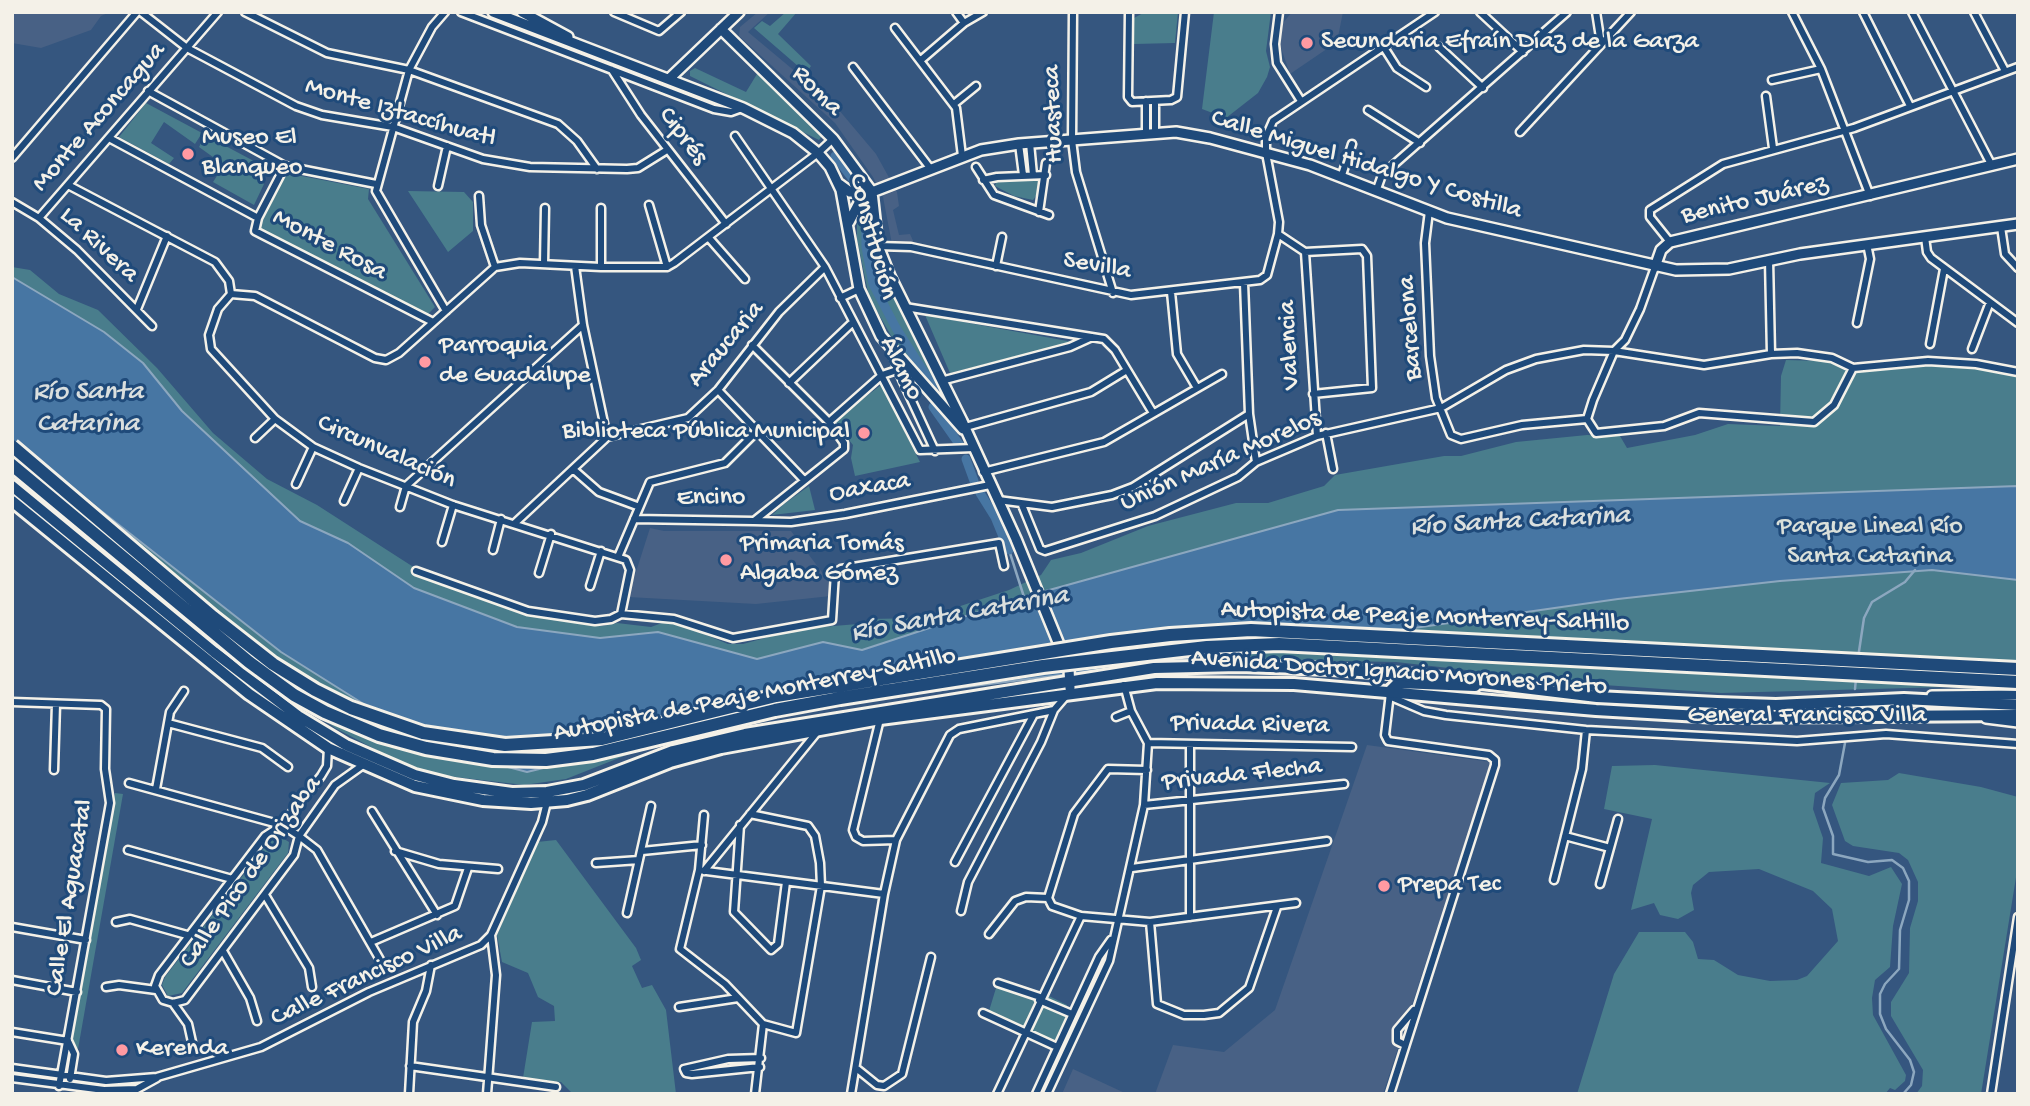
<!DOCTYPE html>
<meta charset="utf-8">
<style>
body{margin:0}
#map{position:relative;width:2030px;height:1106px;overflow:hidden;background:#35567f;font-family:"Gochi Hand",sans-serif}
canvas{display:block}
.frame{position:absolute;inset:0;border:14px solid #f4f1e8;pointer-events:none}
</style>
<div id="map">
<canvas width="2030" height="1106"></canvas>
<div class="frame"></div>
</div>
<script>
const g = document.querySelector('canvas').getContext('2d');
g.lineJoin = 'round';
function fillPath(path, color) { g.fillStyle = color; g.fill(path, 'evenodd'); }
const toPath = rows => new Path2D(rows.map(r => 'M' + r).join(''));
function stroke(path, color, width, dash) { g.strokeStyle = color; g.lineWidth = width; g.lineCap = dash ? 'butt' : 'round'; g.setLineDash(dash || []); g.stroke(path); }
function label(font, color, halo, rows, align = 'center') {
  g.font = font + ' "Gochi Hand",sans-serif'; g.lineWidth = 6; g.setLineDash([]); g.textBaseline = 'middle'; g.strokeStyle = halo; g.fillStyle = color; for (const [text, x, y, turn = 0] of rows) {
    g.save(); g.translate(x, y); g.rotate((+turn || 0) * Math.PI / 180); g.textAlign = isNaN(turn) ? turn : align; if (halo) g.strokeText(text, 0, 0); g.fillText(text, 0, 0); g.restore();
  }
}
fillPath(toPath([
 [12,12,110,12,101,16,91,30,41,48,12,43],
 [758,12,770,12,748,32,833,103,876,154,897,192,899,206,893,210,899,235,910,234,914,243,892,244,883,197,873,177,835,123,739,36,740,27],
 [1292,12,1343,12,1337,42,1290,74,1280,45,1283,23],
 [650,528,664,531,791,531,833,587,831,596,756,604,628,597],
 [1367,745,1491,762,1383,1094,1155,1094,1173,1045,1224,1052,1275,1010],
 [1073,1069,1127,1094,1062,1094]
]), '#486185');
fillPath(toPath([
 [786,12,797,12,778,34,811,66,806,73,754,28,762,21,770,26],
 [1145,12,1178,12,1175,43,1134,44,1134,18],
 [1214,12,1271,12,1266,51,1270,67,1267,77,1258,93,1226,118,1202,109],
 [695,68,746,92,757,74,807,117,822,136,819,140,690,76,690,71],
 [146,103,202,133,195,144,164,122,151,143,174,158,169,164,119,137],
 [205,135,265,167,256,174,264,184,254,205,213,182,224,165,199,147],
 [286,173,369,189,368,199,435,307,426,316,258,230],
 [1014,178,1039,180,1039,192,1033,200,1014,196,995,186,997,180],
 [408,191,464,192,473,202,473,231,448,252],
 [870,203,884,278,939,390,931,389,898,348,869,297,857,239,857,220,862,205],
 [12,267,30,270,59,294,98,310,157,368,213,433,267,479,317,505,415,568,458,589,526,615,603,626,617,623,651,627,670,620,728,644,743,644,797,629,858,624,869,619,924,618,1009,590,1041,575,1051,560,1081,553,1148,526,1236,503,1268,503,1324,486,1335,475,1444,456,1461,456,1516,442,1587,435,1620,436,1627,448,1695,435,1728,424,1780,426,1781,376,1786,360,1825,361,1856,371,1910,365,1966,367,2011,374,2018,376,2018,692,1948,687,1721,693,1589,684,1396,662,1168,658,876,697,764,716,672,737,566,779,524,785,447,776,405,765,335,728,49,509,12,475],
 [925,315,1073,342,950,373],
 [881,385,920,462,855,476,851,458,853,445,834,421],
 [809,486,815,510,772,515,784,504],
 [1655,765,1830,783,1815,793,1813,809,1823,838,1821,863,1869,876,1891,867,1902,884,1893,926,1890,967,1875,980,1872,998,1873,1015,1906,1075,1905,1081,1895,1090,1890,1088,1885,1094,1577,1094,1614,974,1639,932,1685,932,1693,942,1698,959,1714,960,1738,975,1770,981,1797,980,1807,976,1838,941,1832,909,1813,891,1759,869,1709,872,1693,885,1691,893,1694,910,1678,919,1660,915,1654,903,1631,910,1652,819,1604,809,1612,766],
 [1899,773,1981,787,2018,797,2018,865,1981,1094,1916,1094,1922,1086,1923,1070,1891,1016,1891,1002,1909,973,1910,928,1918,901,1918,882,1908,860,1899,853,1853,846,1845,841,1832,805,1841,783,1888,780],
 [115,793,123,794,78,1049,71,1042],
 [279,836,289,842,288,853,182,993,168,996,162,985,165,977,270,840],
 [556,840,636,948,641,960,632,966,642,988,652,985,666,1010,676,1094,573,1094,561,1082,523,1078,532,1022,555,1021,554,1006,538,997,528,973,502,962,497,935,537,842],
 [1004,987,1035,1000,1024,1026,989,1011,996,988],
 [1045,994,1067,1005,1066,1009,1071,1011,1056,1045,1028,1031]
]), '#497d8c');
const water = toPath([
 [12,277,104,332,143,363,182,411,300,521,348,543,414,588,517,627,600,638,658,632,757,659,823,642,862,650,1024,597,1338,510,2018,486,2018,580,1932,570,1780,581,1618,599,1266,649,777,711,527,772,432,747,281,652,12,441,12,277]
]);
fillPath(water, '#4776a3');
stroke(water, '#8ca7bf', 2);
stroke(toPath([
 [1009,550,1024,597],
 [1858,658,1864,618,1872,602,1905,582,1915,570],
 [1855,689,1856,678],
 [1845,743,1839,775,1825,798,1823,808,1833,836,1833,854,1868,862,1892,860,1903,868,1909,881,1909,900,1900,930,1899,969,1885,984,1880,994,1880,1014,1886,1029,1910,1060,1914,1072,1911,1085,1903,1094]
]), '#8ca7bf', 2.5);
stroke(toPath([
 [835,156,859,187],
 [866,230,866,247,873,284,896,328,934,388],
 [933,407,959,444],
 [966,459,974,481],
 [980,493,995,517,1004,539],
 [1006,542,1009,550]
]), '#4776a3', 9);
const street = toPath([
 [141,12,187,48,296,106,322,115,393,127,483,159,530,167,627,169,638,168,667,150],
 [245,12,327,53,409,70,558,124,577,141,597,169],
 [445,12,432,27,409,70,376,191,446,311],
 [461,12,714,109,731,112,742,108],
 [614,12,659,31,681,12],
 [956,12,964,23],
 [1073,12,1072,140,1076,172,1113,293],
 [1129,12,1128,97,1132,102,1171,100,1177,97,1185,12],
 [1279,12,1275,44,1277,63,1301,101],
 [1480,12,1523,52],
 [1596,12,1601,44],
 [1792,12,1821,69,1870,196],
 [1863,12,1910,106],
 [1912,12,1992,166],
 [1974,12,2005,71],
 [895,28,956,108,962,156],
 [1383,46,1397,68,1426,87],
 [1439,47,1483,88],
 [921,60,964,23,983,12],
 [853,67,930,168],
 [612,70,641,115,726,224],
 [1772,80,1821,69],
 [148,91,285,166,376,184],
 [1766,96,1773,148],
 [1146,101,1146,134],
 [1155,101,1155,133],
 [954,104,976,86],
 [1368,110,1420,143],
 [1520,132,1631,12],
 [735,136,825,267,920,450,974,448],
 [109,138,258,218],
 [1030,143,1033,175],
 [1019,144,1023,175],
 [12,158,137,12],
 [285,166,258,218,255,231,433,322],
 [976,167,994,195,1049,215],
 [1342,175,1352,144],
 [983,180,997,177,1046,175],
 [68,185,215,262,229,281,231,294],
 [438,186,447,146],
 [1377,189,1382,175,1567,12],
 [479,196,481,225,495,267],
 [12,202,39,218,77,250,152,326],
 [649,205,667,267],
 [1429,211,1425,243,1430,356,1436,398,1451,435,1461,439,1522,425,1587,419],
 [1039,212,1046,163],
 [39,218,218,12],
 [2001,227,2005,254,2018,268],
 [1925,237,1927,252,1931,258,2018,323],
 [709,238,745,279],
 [1670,242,1650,217,1650,210,1723,164,1854,128,2018,67],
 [878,246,911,247,1131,295,1260,280,1267,275,1278,234],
 [1305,252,1317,436],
 [1769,260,1771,354],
 [544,264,545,208],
 [575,266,583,325,607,437],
 [996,266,1002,237],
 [601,267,601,208],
 [1655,267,1640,309,1625,340,1614,351,1593,400,1587,419,1596,433,1664,426,1699,413,1814,422,1834,405,1853,368],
 [1244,283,1249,414,1256,462],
 [1171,292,1177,354,1197,388],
 [840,298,859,289],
 [905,307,1104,339,1115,350,1153,413],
 [137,309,167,236],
 [1857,323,1870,259,1867,244],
 [1930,344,1944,269],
 [1972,349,1990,302],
 [892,352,898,371,935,451],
 [941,381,1070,347,1092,337],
 [789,383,853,322],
 [718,390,804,480],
 [1313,394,1372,388,1367,256,1362,249,1305,252,1278,234,1279,222,1266,153,1266,137,1273,121,1435,12],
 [829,422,882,375,906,367],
 [962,428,1091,392,1127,370],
 [1326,433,1333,469],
 [607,437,688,418,718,390,779,312,825,267],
 [255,438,275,419],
 [574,470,599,492,637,506],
 [983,472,1104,442,1222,374],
 [296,484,313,447],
 [998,500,1052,507,1112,495,1133,487,1249,414],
 [344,501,359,468],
 [1022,505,1040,549,1045,551,1155,516,1238,477,1256,462,1317,436,1441,408,1506,370,1536,359,1584,350,1614,351,1704,365,1771,354,1797,353,1832,358,1853,368,1928,361,1976,364,2018,372],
 [400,507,406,486,583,325],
 [634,519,754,521,844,449,844,443,829,422,752,345],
 [754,521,791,522,845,514,990,485],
 [515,523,607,437],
 [442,542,453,505],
 [493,550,501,519],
 [618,557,650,482,725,463,758,430],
 [416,571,528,611,595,621,611,619,621,614,674,619,733,638,832,620,835,573,841,569,999,543,1004,566],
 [539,573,551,534],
 [590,586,601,551],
 [621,614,630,570,626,560,453,505,359,468,313,447,275,419,211,349,209,335,218,309,231,294,255,296,375,358,386,360,399,353,495,267,520,263,601,267,667,267,674,263,818,153,833,139],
 [1390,693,1385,735,1388,741,1489,755,1495,760,1495,765,1390,1094],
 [1389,696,1424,711,1446,715,1586,730,1797,741,1886,734,2018,744],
 [12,702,101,705,106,709,105,769,110,803,59,1086],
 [1116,717,1131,711],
 [880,719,853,830,856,837,863,841,896,840],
 [168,723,262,748,288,767],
 [1148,743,1352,747],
 [328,748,327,766,321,776,282,825,265,836,159,975,155,986,163,1000,173,1003,185,1000,294,855,299,836,335,785,363,765],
 [54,770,56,704],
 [1147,770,1108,769,1074,814,1048,898,1052,906,1081,916,1150,922,1296,903],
 [129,783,282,825,299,836,317,850,383,965],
 [156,789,170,712,184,691],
 [1144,805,1344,784],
 [372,811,437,915],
 [750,814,808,826,815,836,820,863,821,886,796,1033,763,1024],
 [704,815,699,870,680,949,725,984,763,1024,755,1094],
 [740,825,734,912,771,950,778,944,786,882],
 [1565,836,1610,848],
 [128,850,232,879],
 [395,851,439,864,498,869],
 [642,851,702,845],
 [955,862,1033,716],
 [596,863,639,860],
 [1132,868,1327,841],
 [699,870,884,894],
 [704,871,818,731],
 [1554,880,1582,769,1586,730],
 [1600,884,1618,819],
 [265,895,309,968,312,987],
 [961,911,968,882,1041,742,1054,710],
 [627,913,651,806],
 [1190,917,1190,745],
 [116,922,130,919,187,935],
 [1150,922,1157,1004,1184,1015,1204,1015,1219,1013,1249,988,1277,907],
 [12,927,86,940],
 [989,934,1015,901,1026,897,1048,898],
 [371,942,455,906,468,868],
 [223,951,250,998,257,1021],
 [12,980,77,992],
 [998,983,1040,997],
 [106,987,119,985,156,990],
 [1039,1000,1072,1014],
 [173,1003,188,1024,192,1042],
 [679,1007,738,998],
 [983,1013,1057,1047],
 [12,1032,68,1041],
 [68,1041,74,1054,70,1079],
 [1405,1045,1397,1041,1397,1030,1414,1010],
 [410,1066,556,1087],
 [760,1067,692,1074,686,1073,684,1069,728,1059,761,1058],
 [12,1068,106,1081,157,1077,261,1047,369,992,481,945,491,935,542,822,547,802],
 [856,1068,877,1085,884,1086,902,1074,931,957],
 [12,1078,104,1090,137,1089,157,1078],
 [409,1094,413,1022,426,991,431,965],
 [487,1094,496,975,491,935],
 [851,1094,884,894,896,840,950,735,959,729,1054,710,1066,696],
 [997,1094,1081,916],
 [1036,1094,1099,957,1111,940],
 [1047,1094,1109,961,1144,805,1148,743,1131,711,1124,685],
 [1991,1094,2018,917]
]);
const secondary = toPath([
 [493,12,743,108,793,133,818,153,830,167,841,190,859,289,881,336,963,429],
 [522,12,568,37],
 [721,29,833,139,872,192,878,246,890,276,962,421,1016,539,1069,669,1070,688],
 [670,78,739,12],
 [839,184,850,192,871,192],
 [849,222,859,203,872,192,981,150,1019,144,1176,132,1210,138,1310,165,1447,218,1676,270,1729,269,1800,254,2018,224],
 [1655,267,1661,250,1670,242,2018,159],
 [1932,696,2018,695],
 [1986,718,2018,722]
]);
const primary = toPath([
 [12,486,214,652,298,716,346,745,415,775,454,785,512,793,547,792,584,785,673,751,745,734,1154,668,1239,666,1332,669,1416,675,1597,697,1717,703,1776,705,1904,699,2018,705],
 [12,501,249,694,328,748,415,786,483,800,531,803,567,800,587,795,670,762,721,748,880,719,1157,683,1294,684,1596,710,1717,717,2018,715],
 [1390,691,1398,683,1475,686]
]);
stroke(street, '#f4f1e8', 11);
stroke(secondary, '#f4f1e8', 14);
stroke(primary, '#f4f1e8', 16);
stroke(street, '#1f4a7a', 6);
stroke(secondary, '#1f4a7a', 9);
stroke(primary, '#1f4a7a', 10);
const highwayBridge = toPath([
 [12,446,213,617,273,664,315,690,351,708,423,733,505,745,602,739,776,696,1111,642,1170,635,1251,630,2018,669],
 [12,465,249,662,294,695,325,712,379,735,426,748,493,759,546,760,593,754,775,710,840,698,1043,666,1207,647,1279,644,2018,682]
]);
stroke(highwayBridge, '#f4f1e8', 18, []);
stroke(highwayBridge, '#1f4a7a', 12);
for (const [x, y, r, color] of [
 [1307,43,7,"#ff9aa2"],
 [188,154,7,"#ff9aa2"],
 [425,362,7,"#ff9aa2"],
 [864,433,7,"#ff9aa2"],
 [726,560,7,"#ff9aa2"],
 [1384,886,7,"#ff9aa2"],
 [122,1050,7,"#ff9aa2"]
]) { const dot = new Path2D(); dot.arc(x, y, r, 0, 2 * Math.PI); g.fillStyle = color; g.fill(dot); stroke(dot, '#1f4a7a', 2.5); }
label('26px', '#f4f1e8', '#1f4a7a', [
 ["Secundaria Efraín Díaz de la Garza",1321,43],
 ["Museo El",202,139],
 ["Blanqueo",202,169],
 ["Parroquia",439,347],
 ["de Guadalupe",439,377],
 ["Biblioteca Pública Municipal",850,433,"right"],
 ["Primaria Tomás",740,545],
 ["Algaba Gómez",740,575],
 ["Prepa Tec",1398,886],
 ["Kerenda",136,1050]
], 'left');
label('26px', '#f4f1e8', '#1f4a7a', [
 ["Roma",816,92,45],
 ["Monte Iztaccíhuatl",400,114,16],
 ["Huasteca",1055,114,-92],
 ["Monte Aconcagua",100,118,-49],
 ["Ciprés",682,137,53],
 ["Calle Miguel Hidalgo Y Costilla",1366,166,17],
 ["Benito Juárez",1755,201,-13],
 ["Constitución",871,237,75],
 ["La Rivera",98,246,43],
 ["Monte Rosa",329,246,28],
 ["Sevilla",1097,267,10],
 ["Barcelona",1412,328,-94],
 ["Araucaria",727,345,-50],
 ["Valencia",1291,345,-93],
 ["Álamo",900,369,63],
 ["Circunvalación",386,453,24],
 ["Unión María Morelos",1221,462,-24],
 ["Oaxaca",870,489,-10],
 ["Encino",711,499,-1],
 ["Autopista de Peaje Monterrey-Saltillo",1425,618,2],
 ["Avenida Doctor Ignacio Morones Prieto",1399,674,4],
 ["Autopista de Peaje Monterrey-Saltillo",755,696,-11],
 ["General Francisco Villa",1807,717],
 ["Privada Rivera",1250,726,1],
 ["Privada Flecha",1242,776,-6],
 ["Calle Pico de Orizaba",252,873,-55],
 ["Calle El Aguacatal",71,898,-81],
 ["Calle Francisco Villa",367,977,-25]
]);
label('26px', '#dae0da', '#1f4a7a', [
 ["Parque Lineal Río",1870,528],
 ["Santa Catarina",1870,558]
]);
label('italic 28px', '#dadfde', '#1f4a7a', [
 ["Río Santa",88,394],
 ["Catarina",88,426],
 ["Río Santa Catarina",1520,523,-3],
 ["Río Santa Catarina",960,616,-10]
]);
</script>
